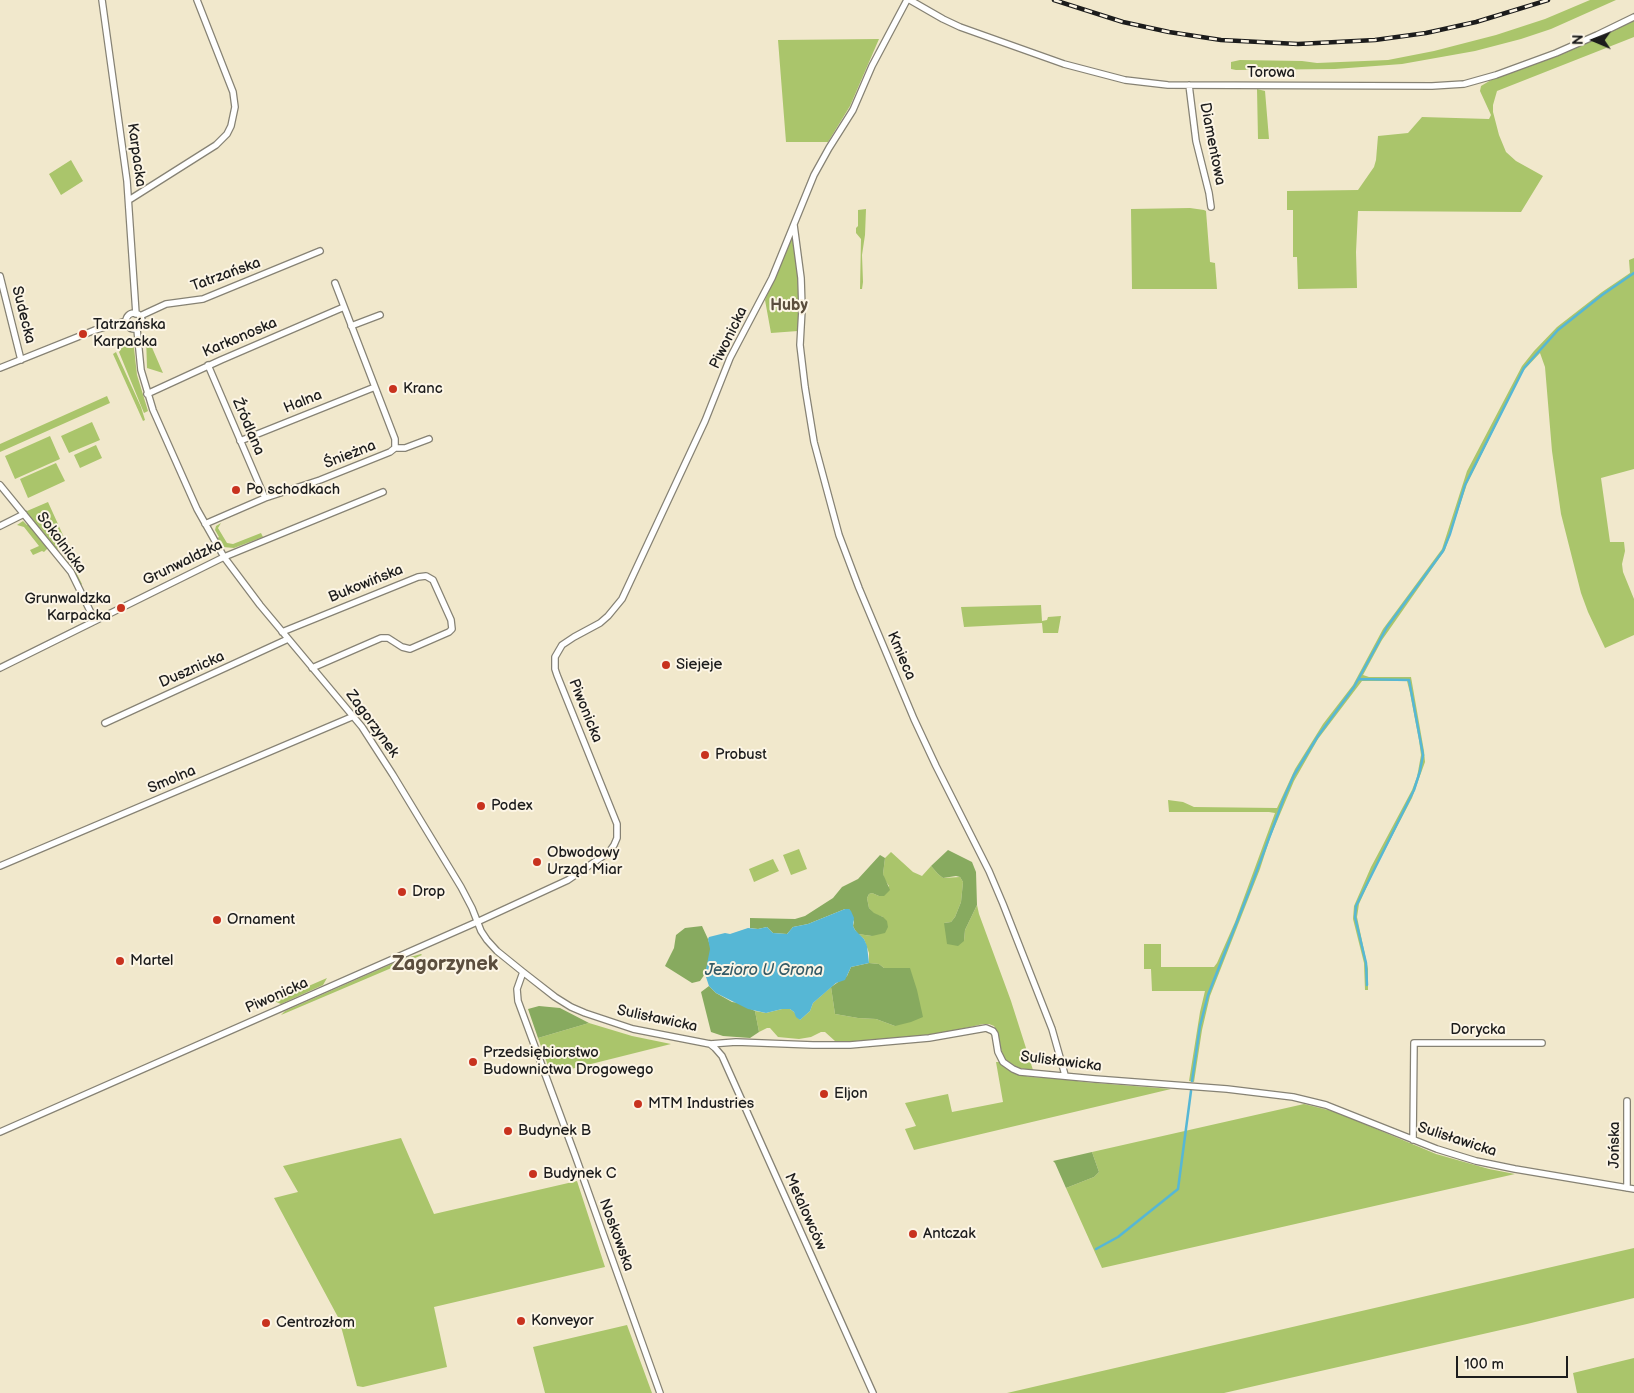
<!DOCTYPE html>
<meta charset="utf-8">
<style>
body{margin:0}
#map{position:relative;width:1634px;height:1393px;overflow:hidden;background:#f1e8cc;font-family:"Balsamiq Sans",sans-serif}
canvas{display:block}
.north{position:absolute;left:1569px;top:15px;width:50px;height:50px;-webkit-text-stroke:4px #fcf5e5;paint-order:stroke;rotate:271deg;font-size:14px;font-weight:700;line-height:20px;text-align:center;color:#1c1c1c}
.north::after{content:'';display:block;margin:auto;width:18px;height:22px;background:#1c1c1c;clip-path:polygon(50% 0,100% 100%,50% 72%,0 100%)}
.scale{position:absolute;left:1456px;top:1356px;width:112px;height:22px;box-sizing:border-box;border:2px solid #1c1c1c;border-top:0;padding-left:6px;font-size:15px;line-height:18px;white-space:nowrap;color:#1c1c1c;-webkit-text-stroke:4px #fcf5e5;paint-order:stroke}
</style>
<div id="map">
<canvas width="1634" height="1393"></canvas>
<div class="north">N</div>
<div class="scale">100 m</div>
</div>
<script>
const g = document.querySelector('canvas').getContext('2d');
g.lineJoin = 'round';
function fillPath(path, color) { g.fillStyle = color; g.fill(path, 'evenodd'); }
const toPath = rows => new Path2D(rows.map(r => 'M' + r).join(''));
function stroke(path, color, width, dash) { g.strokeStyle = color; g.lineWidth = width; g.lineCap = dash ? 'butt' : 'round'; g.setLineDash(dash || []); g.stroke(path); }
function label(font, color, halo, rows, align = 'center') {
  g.font = font + ' "Balsamiq Sans",sans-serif'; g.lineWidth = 4; g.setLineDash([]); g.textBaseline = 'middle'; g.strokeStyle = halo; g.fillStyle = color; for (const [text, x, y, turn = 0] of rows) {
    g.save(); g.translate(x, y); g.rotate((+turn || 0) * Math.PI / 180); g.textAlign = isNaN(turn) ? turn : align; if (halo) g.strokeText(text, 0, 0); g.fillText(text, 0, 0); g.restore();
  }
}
fillPath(toPath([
 [1590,0,1616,0,1551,29,1521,39,1475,51,1402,64,1335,69,1236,70,1231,69,1231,62,1240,60,1302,61,1317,63,1388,60,1434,51,1496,35,1545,19],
 [1634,21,1634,37,1497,91,1493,105,1493,112,1499,135,1506,152,1516,161,1543,176,1521,212,1358,211,1356,252,1357,288,1298,289,1297,257,1293,257,1293,210,1287,210,1287,191,1358,190,1374,167,1376,160,1378,136,1408,133,1422,117,1489,119,1491,115,1480,91,1481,86,1491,80,1565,53],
 [879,39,850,106,828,142,786,142,778,40],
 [1257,89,1265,91,1269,139,1258,139],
 [71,160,83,181,61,195,49,174],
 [1190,208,1204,210,1206,211,1210,262,1215,263,1217,289,1132,289,1131,209],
 [866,209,865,235,862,255,863,282,862,289,860,289,861,239,856,233,856,228,858,226,858,210],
 [791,240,794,240,798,269,800,295,798,331,771,333,765,300],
 [1634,258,1634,469,1601,478,1610,542,1624,542,1625,551,1622,564,1623,572,1634,599,1634,635,1605,648,1588,612,1581,593,1561,514,1552,451,1545,367,1540,353,1524,370,1518,380,1477,464,1467,484,1445,550,1382,640,1363,675,1369,677,1411,677,1424,751,1425,762,1412,798,1374,871,1359,904,1357,917,1368,969,1368,990,1365,990,1364,963,1353,919,1354,906,1371,867,1412,790,1417,777,1421,755,1419,740,1410,693,1407,681,1362,681,1318,739,1294,781,1270,838,1260,869,1210,996,1202,1030,1194,1082,1189,1081,1200,1012,1205,991,1152,991,1151,969,1144,969,1144,944,1161,944,1161,967,1214,967,1217,963,1235,922,1275,813,1269,812,1169,812,1168,800,1183,802,1194,807,1277,808,1295,769,1323,724,1353,685,1383,629,1442,549,1467,471,1522,366,1534,351,1557,327,1602,292,1630,273,1629,260],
 [146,336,147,336,163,373,147,368],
 [133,339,137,375,148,411,144,413,119,352,127,340],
 [116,352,141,407,145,420,143,421,113,354],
 [107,396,110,403,0,452,0,444],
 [92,422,100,440,69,453,61,436],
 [50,436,60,459,15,479,5,456],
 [96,445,102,458,80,468,74,455],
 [56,463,65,481,28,498,20,479],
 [48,502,67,544,57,549,76,572,82,584,81,585,74,572,22,509,27,511],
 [23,521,27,525,29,524,48,548,44,552,42,551,33,555,30,550,39,546,24,527,17,525],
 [221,523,218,528,227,543,233,544,261,533,263,537,234,548,223,547,216,539,219,537,215,530,216,526],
 [1041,605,1042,621,1047,620,1048,617,1061,616,1058,633,1043,633,1042,623,964,627,961,607],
 [799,849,807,869,791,875,783,855],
 [891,852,913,872,922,876,931,866,938,874,943,878,960,877,963,882,961,902,955,917,951,922,944,923,964,941,965,930,977,905,979,914,1011,1001,1033,1070,1018,1068,1005,1061,1001,1049,997,1031,994,1026,989,1024,983,1024,934,1035,842,1042,835,1041,825,1032,821,1032,811,1037,799,1039,778,1037,770,1028,767,1028,759,1032,755,1011,766,1013,782,1009,790,1009,794,1012,800,1020,810,1011,813,1003,831,987,835,1014,858,1018,876,1019,895,1026,894,969,884,968,879,964,869,963,869,953,864,939,858,934,872,936,883,917,874,914,869,908,867,898,869,894,872,893,879,896,889,886,884,879,883,874,885,858],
 [773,859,779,871,754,882,749,869],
 [421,954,422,955,281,1015,285,1011,403,959],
 [327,978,323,985,281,1004,274,1001],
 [589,1023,632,1036,671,1044,551,1074,538,1038],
 [996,1062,999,1062,1015,1073,1030,1077,1057,1078,1084,1082,1171,1089,914,1150,905,1129,916,1126,905,1103,948,1094,952,1112,1003,1102],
 [1304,1104,1336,1112,1436,1154,1489,1169,1515,1174,1102,1268,1066,1188,1094,1177,1099,1172,1092,1152],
 [401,1138,434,1214,577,1181,605,1267,434,1307,447,1367,363,1387,357,1386,339,1319,274,1198,298,1192,283,1166],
 [1634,1248,1634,1298,1527,1324,1224,1393,1007,1393],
 [627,1325,652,1393,545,1393,533,1347],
 [1634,1358,1634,1393,1577,1393,1573,1373]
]), '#aac56b');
fillPath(toPath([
 [948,850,972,862,976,872,977,905,965,930,964,941,958,946,947,944,944,923,951,922,955,917,961,902,963,882,960,877,956,876,943,878,938,874,931,866],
 [880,855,885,858,883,874,890,890,884,896,879,896,872,893,869,894,867,898,869,908,874,913,883,917,887,921,888,927,885,933,872,936,858,934,855,930,853,926,854,922,849,909,845,909,808,924,793,927,787,934,773,933,767,927,758,929,750,928,750,918,795,919,805,916,833,898,842,887,858,879],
 [702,926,708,939,711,949,710,955,705,974,700,981,692,983,665,966,674,948,676,935,685,928],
 [869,963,879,964,884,968,910,968,917,990,923,1017,911,1022,895,1026,876,1019,858,1018,835,1014,831,987,847,976,851,967],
 [709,986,716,993,732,1002,739,1003,755,1011,759,1032,750,1038,723,1036,711,1032,701,992],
 [539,1006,560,1008,589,1023,538,1038,528,1009],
 [1092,1152,1099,1172,1094,1177,1066,1188,1055,1163,1053,1161]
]), '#87aa5f');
fillPath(toPath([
 [845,909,849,909,851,911,854,918,853,926,855,930,864,939,867,946,869,963,851,967,845,980,836,983,813,1003,810,1011,800,1020,796,1017,794,1012,790,1009,782,1009,766,1013,748,1009,716,993,709,986,705,974,710,949,708,939,709,937,725,933,730,934,748,928,758,929,767,927,773,933,787,934,793,927,808,924]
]), '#56b7d5');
stroke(toPath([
 [1359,679,1409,680,1423,755,1420,771,1414,790,1356,906,1355,917,1366,963,1367,985],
 [1192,1081,1200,1026,1208,995,1250,889,1284,798,1294,775,1318,736,1354,687,1387,627,1443,551,1450,534,1465,485,1524,368,1558,330,1602,295,1634,273],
 [1096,1249,1118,1237,1178,1189,1191,1091]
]), '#56b7d5', 2.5);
const minor = toPath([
 [102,0,127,181,136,314],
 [910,0,943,19,960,27,1064,64,1125,80,1168,85,1432,86,1464,84,1496,75,1556,53,1597,35,1634,17],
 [1189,85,1196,141,1209,193,1211,207],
 [129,200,216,145,227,134,231,126,235,107,233,92,197,0],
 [794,225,801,278,802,309,800,345,805,387,814,442,839,535,859,588,914,719,936,766,989,871,1003,904,1052,1029,1065,1075],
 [0,276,21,360],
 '126 321a8 8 0 1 1 16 0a8 8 0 1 1-16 0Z',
 [140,316,166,304,203,299,320,251],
 [351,326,380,315],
 [137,329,141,370,153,410,197,509,224,557,260,605,362,727,393,775,461,887,472,908,481,931,487,940,497,951,523,972,555,997,571,1007,585,1013,633,1029,710,1044,736,1042,813,1045,850,1045,929,1038,986,1028,993,1031,995,1034,998,1052,1003,1062,1013,1069,1020,1072,1095,1079,1227,1089,1293,1097,1326,1105,1437,1149,1476,1161,1515,1169,1634,1189],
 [208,365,265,498],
 [0,368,95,330,126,321],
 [147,394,221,360,344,307],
 [240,441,375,387],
 [395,448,405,448,429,439],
 [0,485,71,572,95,621],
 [205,524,265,498,320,480,390,452,395,448,395,439,335,283],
 [0,526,24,514],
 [282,632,418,577,426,576,433,580,451,620,452,629,449,632,410,649,402,647,388,638,381,638,312,668],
 [0,668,224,557,383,492],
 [105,723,288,639],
 [0,866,354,716],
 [523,972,517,989,518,1001,575,1155,660,1393],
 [710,1044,715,1048,722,1056,873,1393],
 [1627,1101,1627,1188],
 [0,1132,477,922,568,880,609,852,614,845,617,838,617,824,557,675,555,669,555,657,562,645,574,637,600,623,608,616,622,599,705,421,730,358,772,278,814,175,829,148,853,110,872,66,907,0],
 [1413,1140,1414,1043,1542,1043]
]);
stroke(minor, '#868274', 8);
stroke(minor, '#fff', 5.5);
const rail = toPath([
 [1054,0,1123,22,1169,32,1221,40,1298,44,1375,40,1426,33,1476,22,1548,0]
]);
stroke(rail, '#1c1c1c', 4.5);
stroke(rail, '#fcf5e5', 2.5, [8]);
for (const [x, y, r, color] of [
 [83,334,5,"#c8321e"],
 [393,389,5,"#c8321e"],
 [236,490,5,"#c8321e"],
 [121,608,5,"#c8321e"],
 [666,665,5,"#c8321e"],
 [705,755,5,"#c8321e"],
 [481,806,5,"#c8321e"],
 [537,862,5,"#c8321e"],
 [402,892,5,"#c8321e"],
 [217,920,5,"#c8321e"],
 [120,961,5,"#c8321e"],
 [473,1062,5,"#c8321e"],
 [824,1094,5,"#c8321e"],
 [638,1104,5,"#c8321e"],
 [508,1131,5,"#c8321e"],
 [533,1174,5,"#c8321e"],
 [913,1234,5,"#c8321e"],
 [521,1321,5,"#c8321e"],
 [266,1323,5,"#c8321e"]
]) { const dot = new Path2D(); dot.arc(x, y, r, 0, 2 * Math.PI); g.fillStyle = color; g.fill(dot); stroke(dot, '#fcf5e5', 2); }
label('15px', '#1c1c1c', '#fcf5e5', [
 ["Torowa",1271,73],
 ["Diamentowa",1212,144,79],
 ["Karpacka",136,155,82],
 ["Tatrzańska",226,275,-20],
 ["Sudecka",23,315,76],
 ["Karkonoska",240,338,-23],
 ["Piwonicka",729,338,-64],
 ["Halna",303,402,-22],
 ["Źródlana",248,427,67],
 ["Śnieżna",350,455,-21],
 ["Sokolnicka",61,543,53],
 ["Grunwaldzka",183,563,-26],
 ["Bukowińska",366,584,-22],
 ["Kmieca",901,656,67],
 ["Dusznicka",192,670,-24],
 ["Piwonicka",585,711,68],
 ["Zagorzynek",372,724,54],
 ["Smolna",172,780,-23],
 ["Piwonicka",277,996,-24],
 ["Sulisławicka",657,1019,12],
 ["Dorycka",1478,1030],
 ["Sulisławicka",1061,1062,7],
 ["Sulisławicka",1457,1140,18],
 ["Jońska",1615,1145,-90],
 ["Metalowców",805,1212,66],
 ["Noskowska",616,1235,70]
]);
label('15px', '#1c1c1c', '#fcf5e5', [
 ["Tatrzańska",93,325],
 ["Karpacka",93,342],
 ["Kranc",403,389],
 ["Po schodkach",246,490],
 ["Grunwaldzka",111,599,"right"],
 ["Karpacka",111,616,"right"],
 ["Siejeje",676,665],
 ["Probust",715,755],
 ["Podex",491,806],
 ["Obwodowy",547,853],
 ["Urząd Miar",547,870],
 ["Drop",412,892],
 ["Ornament",227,920],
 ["Martel",130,961],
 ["Przedsiębiorstwo",483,1053],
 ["Budownictwa Drogowego",483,1070],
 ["Eljon",834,1094],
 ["MTM Industries",648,1104],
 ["Budynek B",518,1131],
 ["Budynek C",543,1174],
 ["Antczak",923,1234],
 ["Konveyor",531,1321],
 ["Centrozłom",276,1323]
], 'left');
label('bold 16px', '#5b4e3e', '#fcf5e5', [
 ["Huby",789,306]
]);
label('italic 16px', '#335a66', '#fcf5e5', [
 ["Jezioro U Grona",764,971]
]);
label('bold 20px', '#5b4e3e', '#fcf5e5', [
 ["Zagorzynek",445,965]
]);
</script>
